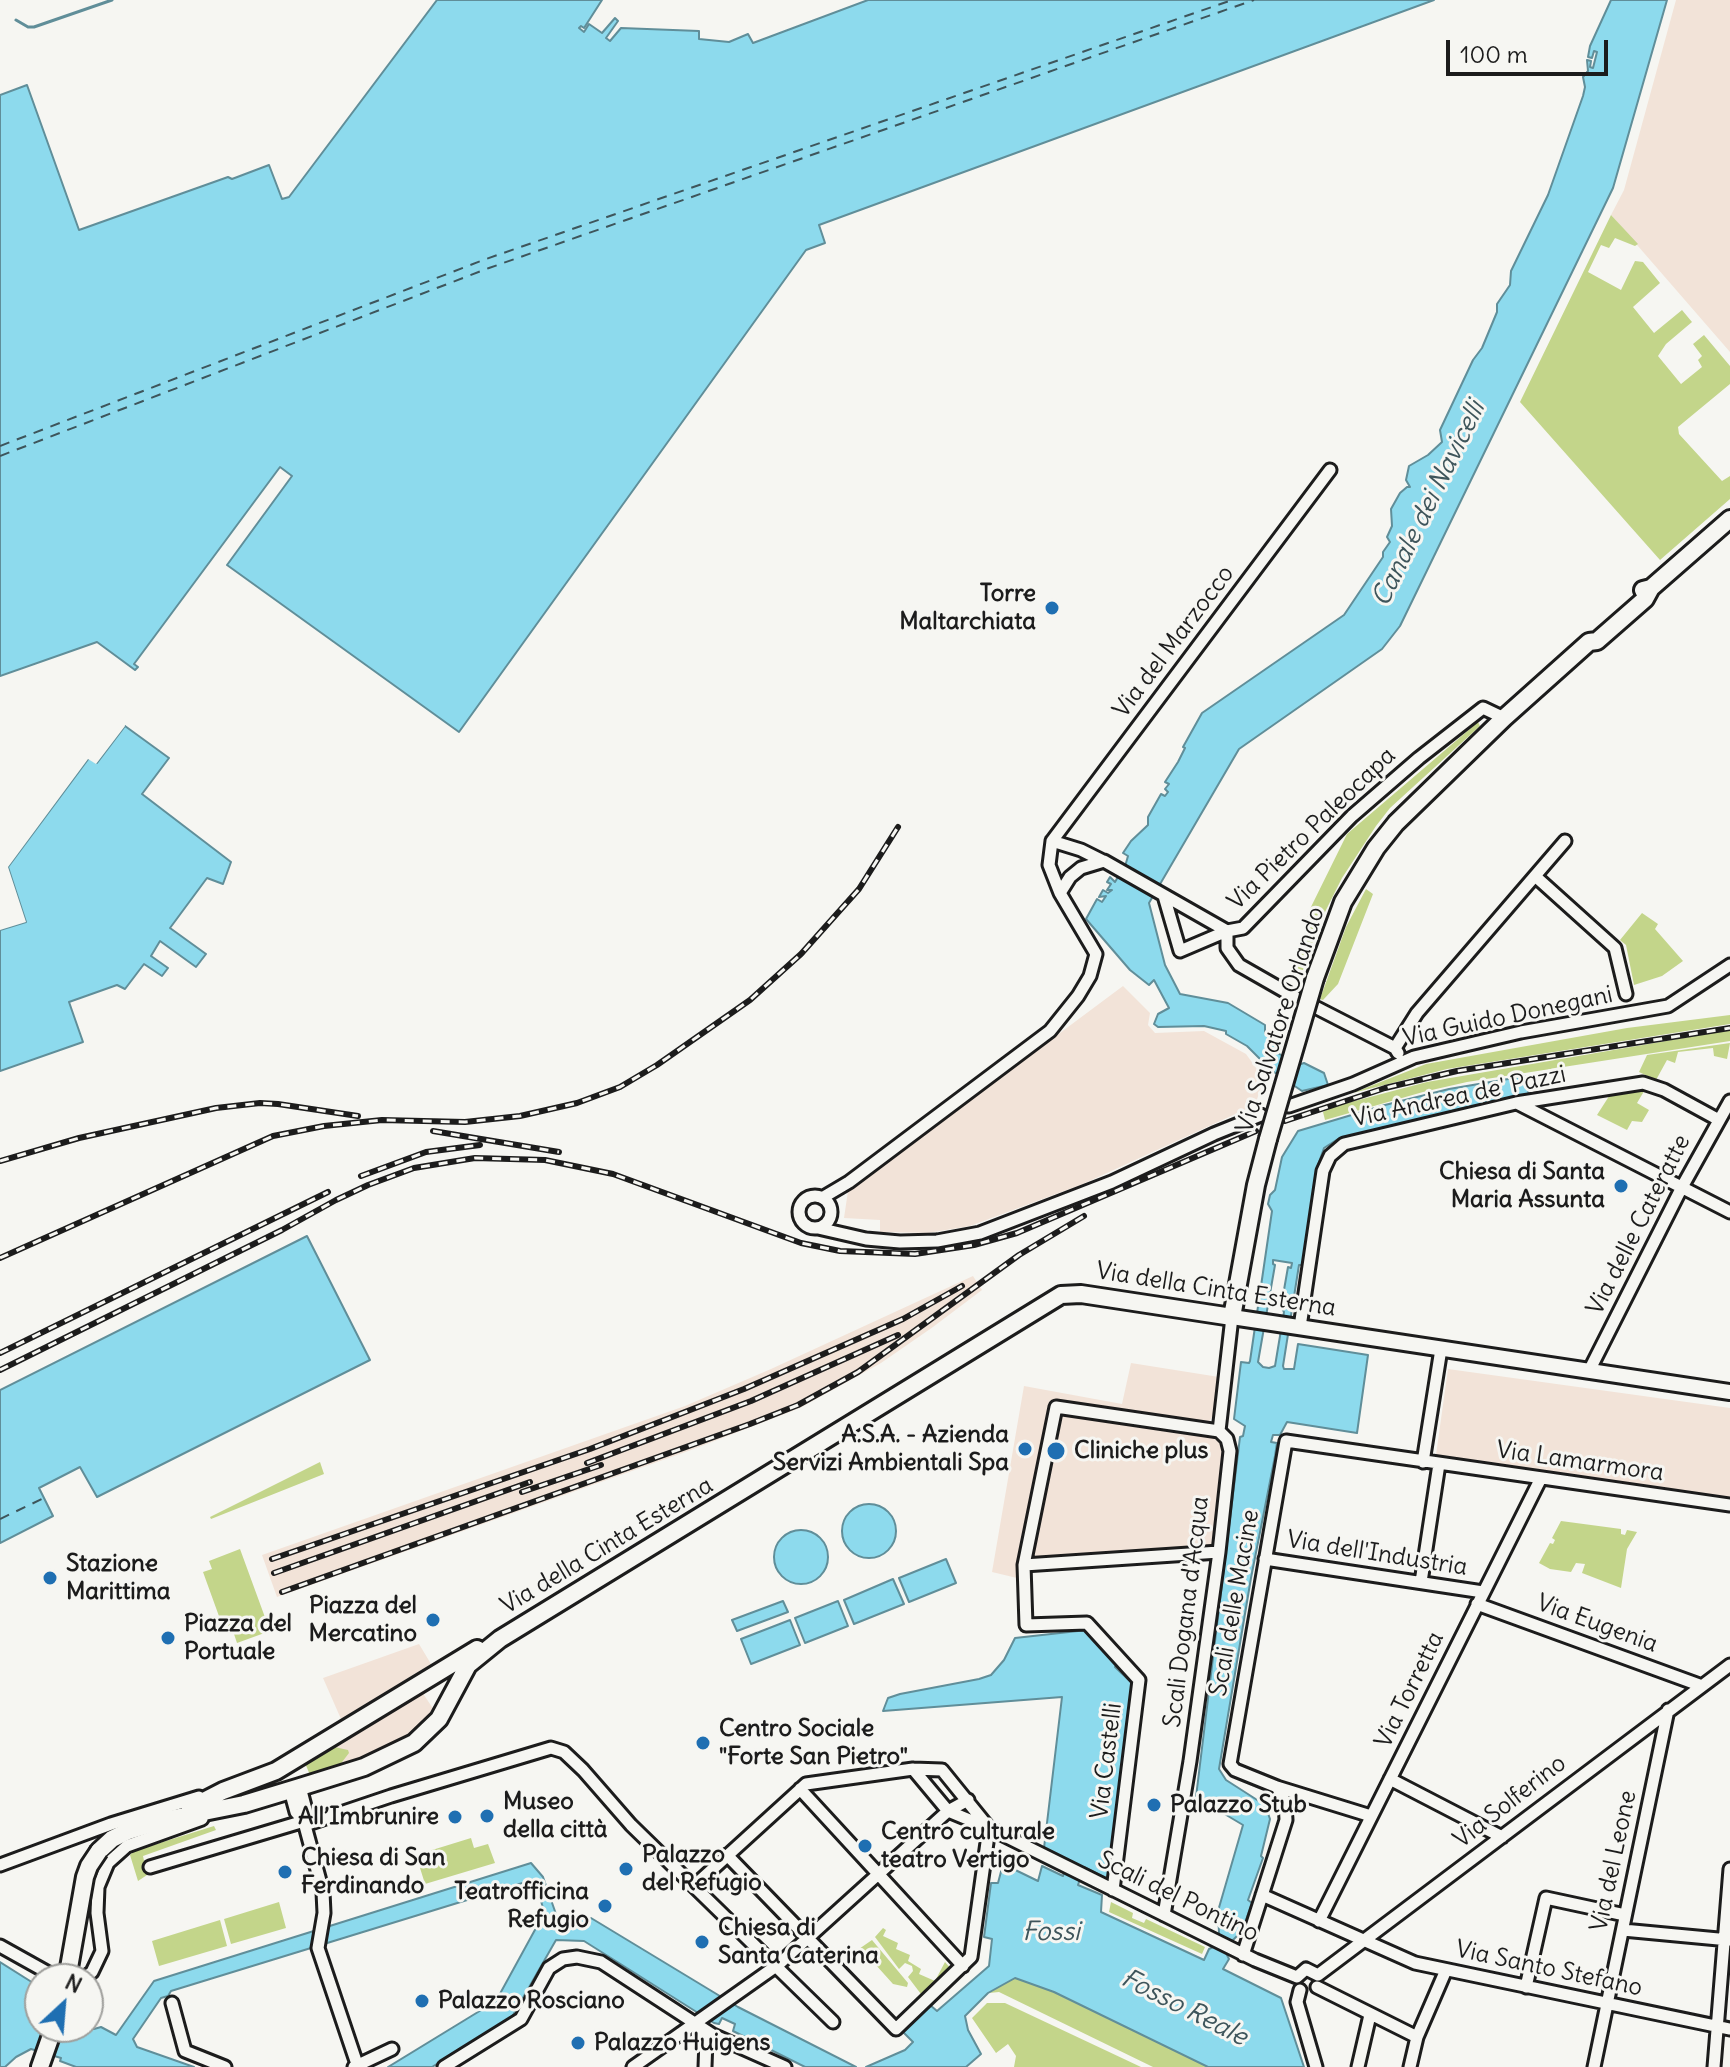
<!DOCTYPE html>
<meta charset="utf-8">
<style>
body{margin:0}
#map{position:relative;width:1730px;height:2067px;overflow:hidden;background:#f6f6f2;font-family:Delius,sans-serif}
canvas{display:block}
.north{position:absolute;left:24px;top:1963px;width:80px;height:80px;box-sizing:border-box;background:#f6f6f2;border:2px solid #9f9f9c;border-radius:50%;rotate:26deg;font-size:22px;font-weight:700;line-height:32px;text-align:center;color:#1c1c1c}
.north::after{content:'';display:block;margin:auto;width:28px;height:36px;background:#1f6fb2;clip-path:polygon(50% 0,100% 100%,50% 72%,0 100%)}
.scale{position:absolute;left:1446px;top:40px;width:162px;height:36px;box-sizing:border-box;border:4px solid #1c1c1c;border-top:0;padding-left:10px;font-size:24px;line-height:28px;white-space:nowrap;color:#1c1c1c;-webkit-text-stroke:6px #f6f6f2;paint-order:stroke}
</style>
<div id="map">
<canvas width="1730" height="2067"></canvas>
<div class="north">N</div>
<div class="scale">100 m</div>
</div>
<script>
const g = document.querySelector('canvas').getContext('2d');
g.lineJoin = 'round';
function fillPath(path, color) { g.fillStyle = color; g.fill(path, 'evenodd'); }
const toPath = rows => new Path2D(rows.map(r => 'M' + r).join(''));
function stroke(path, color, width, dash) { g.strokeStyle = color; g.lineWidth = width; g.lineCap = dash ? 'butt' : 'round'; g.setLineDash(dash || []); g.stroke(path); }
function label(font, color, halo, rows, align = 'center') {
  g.font = font + ' Delius,sans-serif'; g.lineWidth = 6; g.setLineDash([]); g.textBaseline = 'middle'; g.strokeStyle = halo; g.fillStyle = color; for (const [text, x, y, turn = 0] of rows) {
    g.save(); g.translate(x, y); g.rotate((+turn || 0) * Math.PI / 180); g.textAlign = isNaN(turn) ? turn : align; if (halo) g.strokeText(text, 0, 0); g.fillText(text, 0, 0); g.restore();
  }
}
fillPath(toPath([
 [1676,0,1730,0,1730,352,1611,215,1624,190],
 [1123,986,1150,1013,1148,1025,1155,1033,1204,1031,1246,1054,1264,1079,1255,1105,1083,1184,970,1226,928,1233,880,1232,880,1220,844,1218,848,1191],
 [973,1276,982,1290,933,1327,881,1363,800,1408,691,1450,277,1597,262,1555,685,1406,771,1369],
 [1131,1363,1219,1377,1215,1412,1207,1425,1224,1445,1212,1553,1027,1563,1034,1488,1017,1578,992,1572,1024,1386,1122,1404],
 [1448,1369,1730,1408,1730,1501,1435,1462],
 [419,1644,431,1664,341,1719,323,1678],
 [420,1689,436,1713,423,1729,392,1750,336,1768,325,1748]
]), '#f2e3d8');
fillPath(toPath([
 [1611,215,1638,244,1635,246,1615,238,1609,248,1601,245,1588,272,1621,290,1635,261,1643,262,1660,283,1633,307,1654,333,1682,310,1692,322,1666,344,1658,356,1681,384,1702,367,1698,360,1702,356,1693,344,1704,335,1730,366,1730,384,1678,427,1679,434,1722,481,1730,476,1730,499,1660,560,1520,402],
 [1478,722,1480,726,1390,808,1376,826,1342,878,1319,924,1297,987,1293,967,1309,920,1307,915,1347,834],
 [1366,889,1373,894,1338,984,1323,1000,1320,999,1346,927],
 [1642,913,1658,924,1655,929,1683,961,1662,976,1634,985,1626,945,1620,940],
 [1730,1015,1730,1024,1447,1069,1353,1093,1426,1064,1627,1028],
 [1730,1030,1730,1041,1467,1082,1423,1092,1325,1120,1323,1112,1332,1107,1427,1082],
 [1730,1043,1727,1059,1714,1056,1713,1048,1678,1052,1675,1063,1667,1060,1656,1080,1639,1072,1647,1055],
 [1646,1088,1637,1103,1649,1110,1642,1122,1632,1121,1627,1130,1597,1115,1613,1090],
 [320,1462,324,1474,211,1519,210,1517],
 [1561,1521,1621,1529,1621,1534,1625,1535,1627,1530,1637,1532,1627,1549,1621,1588,1582,1573,1585,1564,1576,1563,1571,1572,1550,1569,1539,1563,1550,1543,1553,1544,1555,1540,1552,1538],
 [240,1549,270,1631,237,1643,232,1628,224,1630,203,1572,212,1569,209,1561],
 [330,1746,348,1750,349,1753,339,1766,310,1775,305,1763],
 [214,1826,216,1830,143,1856,147,1875,138,1881,130,1855,134,1851],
 [471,1838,474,1848,488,1844,495,1863,425,1884,416,1855],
 [279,1902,286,1928,231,1944,224,1919],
 [1111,1902,1133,1913,1132,1918,1144,1923,1146,1919,1205,1947,1202,1954,1109,1912],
 [220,1920,227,1946,159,1966,152,1941],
 [883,1928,886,1930,883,1936,898,1943,896,1949,910,1955,908,1961,921,1969,919,1974,935,1981,945,1962,953,1971,924,1998,908,1977,913,1971,912,1966,905,1963,899,1969,875,1937],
 [872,1940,908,1983,907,1987,893,1984,866,1954,859,1955,856,1951],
 [1015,1978,1054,1992,1208,2067,1153,2067,999,1992,989,1993],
 [987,2003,1005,2003,1141,2067,1014,2067,1016,2056,1008,2044,996,2053,972,2018]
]), '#c3d58a');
const water = toPath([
 [437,0,602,0,584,28,581,26,579,28,584,32,589,24,602,33,615,18,618,21,606,38,610,41,621,28,699,31,699,39,729,42,748,34,753,43,868,0,1434,0,819,225,825,243,806,250,459,732,227,565,292,476,280,467,134,664,138,667,135,670,97,642,0,676,0,95,27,85,79,230,228,177,232,179,269,165,282,199,289,197,437,0],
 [1611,0,1667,0,1613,188,1400,626,1382,649,1239,749,1149,903,1165,965,1180,994,1228,1003,1265,1025,1265,1033,1273,1038,1276,1045,1276,1052,1298,1065,1304,1063,1324,1073,1328,1085,1302,1091,1271,1070,1269,1073,1261,1060,1247,1046,1226,1034,1226,1031,1204,1026,1158,1027,1154,1024,1158,1014,1169,1008,1154,980,1149,985,1130,970,1086,919,1097,899,1102,902,1106,896,1099,897,1103,890,1108,893,1112,890,1107,890,1111,884,1107,882,1110,877,1115,882,1126,863,1128,856,1123,853,1131,841,1148,825,1148,817,1161,794,1165,796,1168,792,1165,789,1169,784,1165,782,1178,762,1185,748,1183,747,1202,713,1344,615,1383,557,1383,552,1390,542,1387,537,1392,526,1391,509,1400,493,1407,487,1410,487,1406,480,1409,466,1428,455,1442,442,1440,430,1473,360,1482,348,1497,312,1497,304,1510,285,1511,271,1548,195,1583,96,1585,87,1583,77,1588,71,1587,60,1591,61,1590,67,1593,68,1597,52,1594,51,1592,58,1588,57,1590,46,1611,0],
 [125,726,169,758,142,794,231,862,223,884,207,878,170,928,206,954,196,967,160,941,151,956,168,968,162,976,144,964,125,989,117,985,69,1002,83,1042,0,1071,0,930,26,922,8,867,89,758,97,763,125,726],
 [1526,1076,1529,1096,1479,1105,1338,1139,1324,1148,1318,1165,1303,1265,1299,1265,1283,1366,1284,1369,1294,1369,1298,1344,1368,1355,1357,1433,1287,1422,1280,1435,1273,1435,1271,1442,1277,1443,1275,1456,1251,1578,1219,1769,1226,1780,1265,1805,1270,1819,1261,1856,1263,1858,1248,1900,1252,1903,1242,1931,1233,1940,1226,1953,1229,1959,1223,1969,1281,1998,1304,2067,1208,2067,1054,1992,1015,1978,988,1993,965,2016,968,2030,981,2054,966,2067,866,2067,905,2050,913,2042,902,2031,930,2005,937,2011,989,1966,992,1939,984,1937,991,1883,998,1883,1003,1864,1038,1881,1042,1866,1063,1876,1068,1860,1044,1848,1062,1697,883,1711,888,1698,900,1694,979,1679,991,1675,1004,1660,1015,1638,1087,1630,1118,1664,1115,1667,1134,1685,1108,1879,1084,1867,1078,1885,1102,1895,1101,1912,1204,1960,1209,1949,1213,1947,1219,1933,1218,1911,1243,1825,1196,1797,1240,1437,1243,1436,1245,1426,1234,1419,1241,1362,1249,1363,1250,1361,1272,1211,1268,1204,1270,1195,1275,1190,1282,1157,1298,1131,1385,1105,1449,1089,1526,1076],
 [1273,1260,1292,1263,1291,1268,1288,1267,1281,1307,1284,1312,1275,1366,1269,1368,1263,1367,1258,1362,1275,1265,1273,1264,1273,1260],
 [307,1236,370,1360,97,1497,80,1467,39,1488,53,1516,0,1543,0,1390,307,1236],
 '842 1531a27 27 0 1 1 54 0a27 27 0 1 1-54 0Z',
 '774 1557a27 27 0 1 1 54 0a27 27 0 1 1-54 0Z',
 [946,1559,956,1583,909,1602,899,1578,946,1559],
 [893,1579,904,1604,854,1624,844,1600,893,1579],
 [783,1601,788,1612,737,1631,732,1620,783,1601],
 [838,1601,848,1626,805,1643,795,1618,838,1601],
 [790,1620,800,1645,751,1664,741,1639,790,1620],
 [531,1863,543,1877,557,1917,591,1918,738,2007,856,2067,805,2067,733,2031,735,2024,722,2018,719,2024,714,2023,584,1941,556,1940,512,2017,432,2067,388,2067,496,2001,542,1917,545,1917,537,1884,529,1881,171,1991,168,1996,161,1998,133,2039,137,2047,194,2067,76,2067,60,2061,61,2058,31,2049,16,2057,5,2067,0,2067,0,1962,38,1986,40,2027,94,2029,101,2027,116,2035,154,1981,531,1863]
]);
fillPath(water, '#8ddaed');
stroke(water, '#608e99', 2);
fillPath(toPath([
 [124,722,125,726,96,764,88,759,8,867,26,922,0,930,0,926,21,919,4,865,86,756,90,755,95,758]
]), '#f6f6f2');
stroke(toPath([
 [16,20,28,27,34,27,112,0]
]), '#608e99', 3);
stroke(toPath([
 [0,446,486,259,1232,0],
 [0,456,489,268,1254,0],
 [0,1519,44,1498]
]), '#3e555b', 2, [10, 8]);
const minor = toPath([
 [1052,841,1081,850,1103,861],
 [1535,876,1615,948,1626,994],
 [1060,893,1070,877,1081,868,1104,861,1227,931],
 [1164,896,1180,951,1227,931,1243,928,1352,816,1419,758,1483,708,1504,718],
 [1227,931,1227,948,1239,965,1295,997],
 [1317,1008,1395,1048,1398,1053],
 [1395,1048,1417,1013,1565,841],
 [1517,1103,1730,1212],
 [1289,1106,1353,1084,1414,1057,1521,1032,1668,1006,1730,965],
 '799 1212a16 16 0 1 1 32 0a16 16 0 1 1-32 0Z',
 [822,1198,849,1182,1050,1031,1078,996,1090,976,1096,954,1060,893,1049,865,1052,841,1330,470],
 [818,1228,866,1239,900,1242,937,1241,980,1233,1112,1182,1214,1134,1261,1115],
 [1300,1327,1323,1171,1330,1156,1344,1144,1516,1103,1643,1083,1664,1090,1719,1120],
 [1589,1371,1682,1187,1730,1101],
 [1423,1462,1441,1349],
 [1265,1559,1483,1592],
 [1024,1565,1219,1552],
 [1421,1582,1439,1464],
 [1477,1604,1702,1686],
 [913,1769,948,1811,989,1828,1255,1960,1297,1977],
 [1390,1779,1502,1837],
 [300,1787,306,1810,304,1822,323,1892,324,1913,318,1948,358,2067],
 [1277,1787,1371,1816],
 [800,1789,963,1966],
 [290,1790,296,1812,304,1821],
 [305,1825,391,1796,551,1748,564,1752,583,1770,631,1825,833,2022],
 [727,1855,896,2029,971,1957,989,1828],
 [0,1865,111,1824,199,1797],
 [150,1867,304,1821],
 [694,1886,806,1784,913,1769,942,1770,989,1828],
 [1113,1890,1139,1680,1087,1623,1026,1625,1024,1565,1056,1407,1219,1431],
 [1262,1895,1415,1963,1730,2029],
 [1164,1915,1190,1761,1219,1552,1230,1451,1227,1439,1219,1431,1232,1317],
 [1319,1921,1541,1478],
 [1623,1930,1729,1940],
 [0,1946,52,1975,83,1979,92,1972,102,1951,97,1913,98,1887,108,1863,127,1846,202,1819],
 [1243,1955,1286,1820,1285,1802,1277,1787,1235,1770,1230,1764,1286,1441,1730,1505],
 [1318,1975,1730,1665],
 [1297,1977,1306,1969,1318,1975],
 [1317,1987,1417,2037],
 [1526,1987,1546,1898,1625,1915],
 [1300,1990,1297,2002,1316,2067],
 [172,2003,185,2051,225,2067],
 [699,2026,706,2039,705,2067],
 [354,2067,392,2049],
 [444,2067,521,2019,549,1968,563,1959,577,1957,601,1962,713,2035,785,2067],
 [633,2067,779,1964,948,1811,968,1800],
 [1358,2067,1370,2015],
 [1410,2067,1417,2037,1446,1970],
 [1594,2067,1668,1710],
 [1714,2067,1730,1869]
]);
const tertiary = toPath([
 [1232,1317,1730,1392]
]);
const secondary = toPath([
 [1643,590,1651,588,1730,519],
 [1315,978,1343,902,1376,848,1396,823,1504,718,1589,642,1597,641,1645,599,1651,588],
 [190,1808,223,1791,276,1771,477,1649],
 [99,1851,112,1839,128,1831,164,1820,244,1804,300,1787,364,1767,414,1743,439,1719,468,1665,500,1639,1061,1295,1081,1294,1232,1317,1256,1185,1268,1139],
 [40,2067,54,2027]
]);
stroke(minor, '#1c1c1c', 17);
stroke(tertiary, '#1c1c1c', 20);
stroke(secondary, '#1c1c1c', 22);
stroke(minor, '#f6f6f2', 11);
stroke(tertiary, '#f6f6f2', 14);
stroke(secondary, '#f6f6f2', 16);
const rail = toPath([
 [1285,1121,1385,1088,1457,1071,1730,1028],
 [433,1131,559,1152],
 [0,1161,79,1138,216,1108,260,1103,278,1104,358,1116],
 [361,1176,426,1152,480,1145],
 [0,1258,273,1136,324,1126,382,1120,465,1122,520,1116,577,1103,620,1087,657,1065,750,1000,801,954,859,889,898,827],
 [0,1353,328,1192],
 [0,1370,282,1230,336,1200,368,1185,414,1168,475,1158,545,1160,613,1174,801,1243,840,1251,915,1254,974,1245,1017,1233,1256,1131],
 [587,1463,751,1401,898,1335],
 [522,1492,601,1465],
 [272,1559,590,1449,744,1389,903,1319,962,1286],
 [274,1573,530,1482],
 [282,1592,750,1424,798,1405,858,1372,1019,1255,1084,1216]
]);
stroke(rail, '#1c1c1c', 6);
stroke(rail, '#f6f6f2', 3, [9]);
const secondaryBridge = toPath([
 [1268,1139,1315,978],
 [67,1979,85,1877,89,1866,99,1851]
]);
stroke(secondaryBridge, '#1c1c1c', 22, []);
stroke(secondaryBridge, '#f6f6f2', 16);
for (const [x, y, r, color] of [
 [1052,608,8,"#1f6fb2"],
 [1621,1186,8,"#1f6fb2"],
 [1025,1449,8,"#1f6fb2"],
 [1056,1451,10,"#1f6fb2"],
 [50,1578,8,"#1f6fb2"],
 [433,1620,8,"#1f6fb2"],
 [168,1638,8,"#1f6fb2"],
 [703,1743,8,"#1f6fb2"],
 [1154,1805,8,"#1f6fb2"],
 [487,1816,8,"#1f6fb2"],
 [455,1817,8,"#1f6fb2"],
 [865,1846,8,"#1f6fb2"],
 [626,1869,8,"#1f6fb2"],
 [285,1872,8,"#1f6fb2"],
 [605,1906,8,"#1f6fb2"],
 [702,1942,8,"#1f6fb2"],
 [422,2001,8,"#1f6fb2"],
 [578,2043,8,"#1f6fb2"]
]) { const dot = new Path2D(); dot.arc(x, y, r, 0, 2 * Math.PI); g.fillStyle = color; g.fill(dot); stroke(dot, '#f6f6f2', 3); }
label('bold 24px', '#1c1c1c', '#f6f6f2', [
 ["Torre",1036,594,"right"],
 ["Maltarchiata",1036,622,"right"],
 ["Chiesa di Santa",1605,1172,"right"],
 ["Maria Assunta",1605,1200,"right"],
 ["A.S.A. - Azienda",1009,1435,"right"],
 ["Servizi Ambientali Spa",1009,1463,"right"],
 ["Cliniche plus",1074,1451],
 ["Stazione",66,1564],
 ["Marittima",66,1592],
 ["Piazza del",417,1606,"right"],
 ["Mercatino",417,1634,"right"],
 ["Piazza del",184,1624],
 ["Portuale",184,1652],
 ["Centro Sociale",719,1729],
 ["\"Forte San Pietro\"",719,1757],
 ["Museo",503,1802],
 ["della città",503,1830],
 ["Palazzo Stub",1170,1805],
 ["All’Imbrunire",439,1817,"right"],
 ["Centro culturale",881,1832],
 ["teatro Vertigo",881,1860],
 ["Palazzo",642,1855],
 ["del Refugio",642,1883],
 ["Chiesa di San",301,1858],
 ["Ferdinando",301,1886],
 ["Teatrofficina",589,1892,"right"],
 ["Refugio",589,1920,"right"],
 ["Chiesa di",718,1928],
 ["Santa Caterina",718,1956],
 ["Palazzo Rosciano",438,2001],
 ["Palazzo Huigens",594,2043]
], 'left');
label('24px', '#1c1c1c', '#f6f6f2', [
 ["Via del Marzocco",1174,642,-53],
 ["Via Pietro Paleocapa",1312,829,-44],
 ["Via Guido Donegani",1508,1017,-12],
 ["Via Salvatore Orlando",1281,1020,-72],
 ["Via Andrea de' Pazzi",1459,1097,-12],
 ["Via delle Cateratte",1639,1225,-63],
 ["Via della Cinta Esterna",1216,1290,9],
 ["Via Lamarmora",1580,1462,8],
 ["Via della Cinta Esterna",607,1546,-31],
 ["Via dell'Industria",1377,1554,9],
 ["Scali delle Macine",1235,1603,-80],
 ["Scali Dogana d'Acqua",1187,1612,-83],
 ["Via Eugenia",1597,1624,20],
 ["Via Torretta",1410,1690,-64],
 ["Via Castelli",1107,1761,-83],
 ["Via Solferino",1510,1802,-38],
 ["Via del Leone",1614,1861,-78],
 ["Scali del Pontino",1178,1897,26],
 ["Via Santo Stefano",1549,1969,12]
]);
label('italic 26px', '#3e555b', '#f6f6f2', [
 ["Canale dei Navicelli",1429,504,-64],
 ["Fossi",1051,1933],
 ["Fosso Reale",1184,2008,27]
]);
</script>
